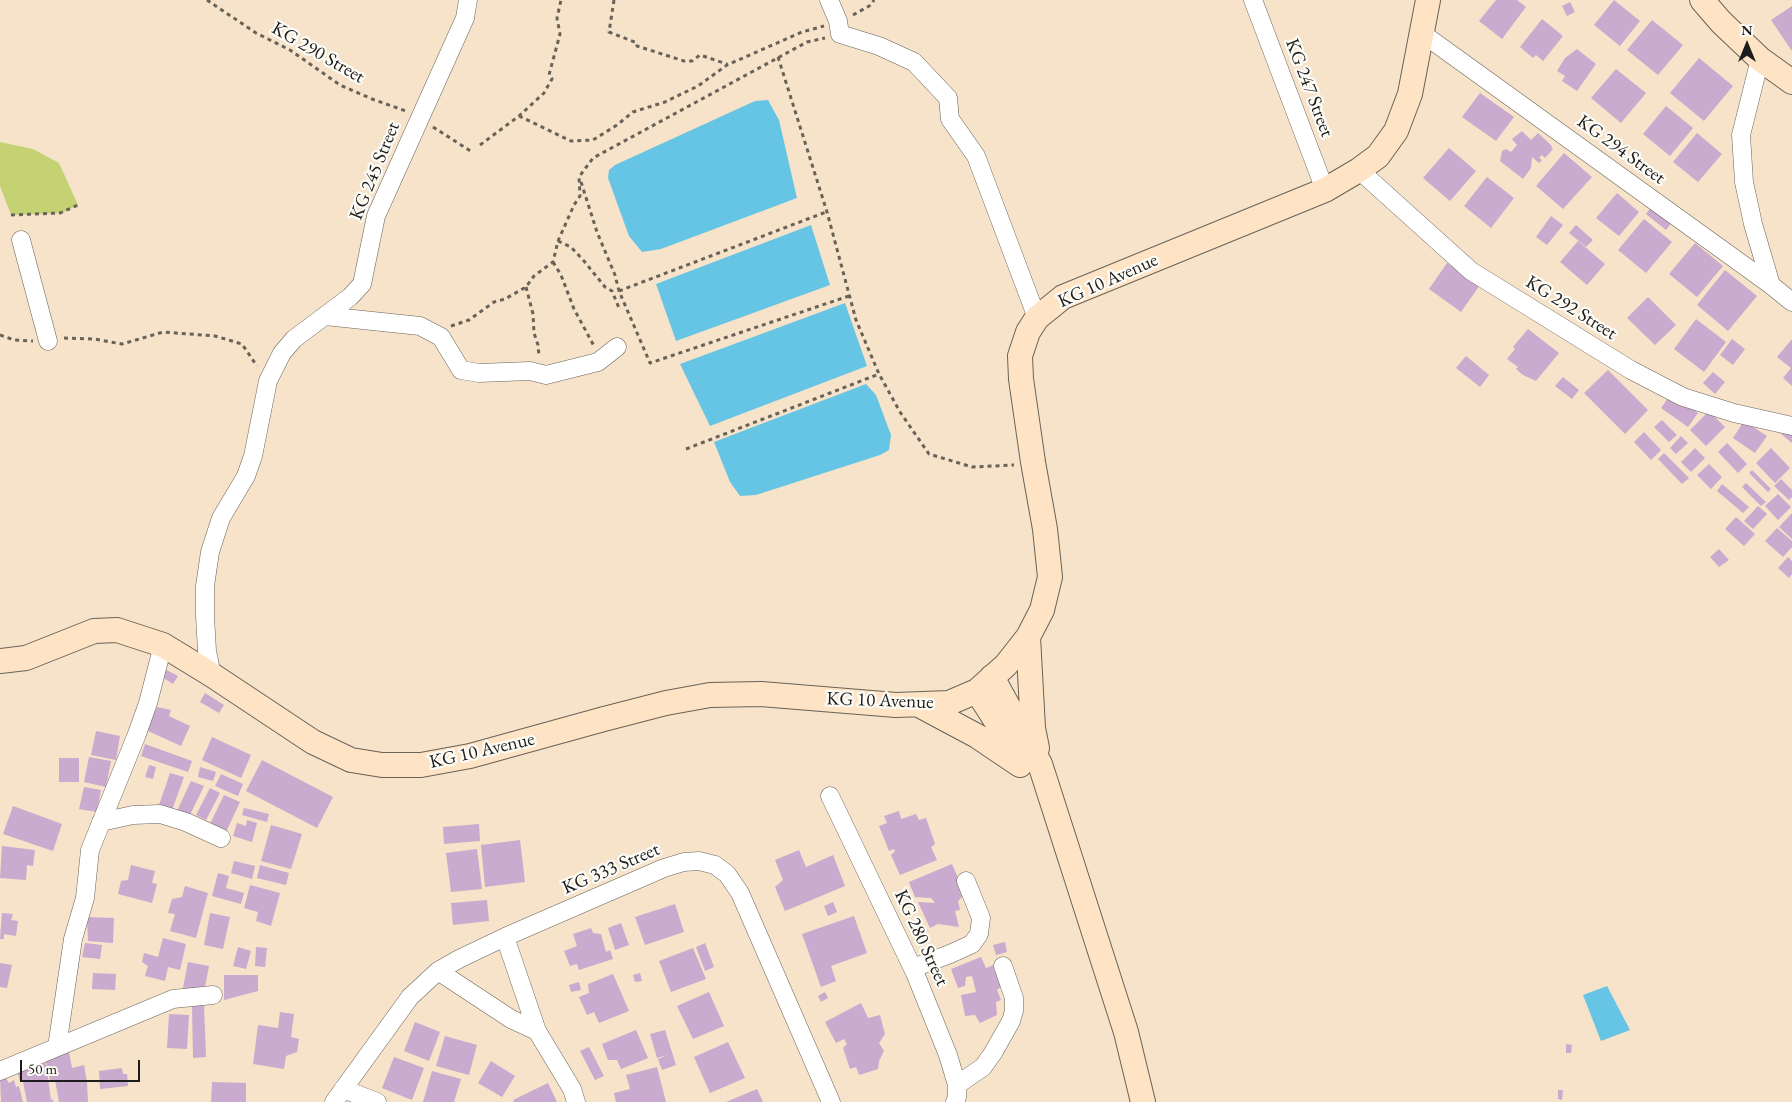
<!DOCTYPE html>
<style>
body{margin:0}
#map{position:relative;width:1792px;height:1102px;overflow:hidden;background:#f6e3c9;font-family:"EB Garamond",serif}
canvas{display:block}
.north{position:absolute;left:1722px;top:20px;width:50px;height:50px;-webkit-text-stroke:4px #fdfcf7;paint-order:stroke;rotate:0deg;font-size:14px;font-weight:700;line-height:20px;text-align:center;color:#1c1c1c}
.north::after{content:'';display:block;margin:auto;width:18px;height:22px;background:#1c1c1c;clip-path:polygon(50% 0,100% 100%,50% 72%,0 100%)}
.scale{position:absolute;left:20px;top:1060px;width:120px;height:22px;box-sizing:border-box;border:2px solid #1c1c1c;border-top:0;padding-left:6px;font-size:15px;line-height:18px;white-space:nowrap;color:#1c1c1c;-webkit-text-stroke:4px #fdfcf7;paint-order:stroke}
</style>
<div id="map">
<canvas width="1792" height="1102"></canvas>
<div class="north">N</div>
<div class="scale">50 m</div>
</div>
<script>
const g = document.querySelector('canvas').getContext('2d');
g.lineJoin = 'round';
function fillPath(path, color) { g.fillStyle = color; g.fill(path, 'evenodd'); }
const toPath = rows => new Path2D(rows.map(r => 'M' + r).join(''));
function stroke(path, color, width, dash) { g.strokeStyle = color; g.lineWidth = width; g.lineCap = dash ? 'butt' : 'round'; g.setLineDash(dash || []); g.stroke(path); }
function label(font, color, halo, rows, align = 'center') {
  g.font = font + ' "EB Garamond",serif'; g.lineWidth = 4.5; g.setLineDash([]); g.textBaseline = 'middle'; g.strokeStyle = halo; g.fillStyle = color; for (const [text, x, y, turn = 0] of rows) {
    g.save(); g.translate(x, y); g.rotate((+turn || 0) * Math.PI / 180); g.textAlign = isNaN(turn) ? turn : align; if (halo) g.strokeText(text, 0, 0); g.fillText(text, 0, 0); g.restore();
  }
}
fillPath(toPath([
 [0,142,33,149,59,163,78,205,62,213,11,215,0,186]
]), '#c4d274');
fillPath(toPath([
 [768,100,779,120,797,198,661,249,642,252,629,236,608,178,609,170,615,165,755,101],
 [811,225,830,285,676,341,656,284],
 [845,303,867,366,710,426,680,364],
 [866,384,876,395,891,435,889,450,880,455,756,495,740,496,730,482,714,442],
 [1607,986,1630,1030,1601,1041,1583,995]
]), '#66c4e4');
fillPath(toPath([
 [1496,0,1517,0,1526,7,1502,39,1479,21],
 [1614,0,1640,21,1620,46,1594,25],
 [1570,2,1575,12,1567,16,1562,6],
 [1792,6,1792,51,1771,20],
 [1542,19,1563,36,1543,61,1536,55,1533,58,1520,47],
 [1652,20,1683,45,1658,75,1627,50],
 [1577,49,1596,64,1577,91,1562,81,1565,76,1557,71,1565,58],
 [1699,58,1733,86,1704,121,1670,93],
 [1616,69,1646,93,1621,123,1591,98],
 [1480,93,1514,117,1496,141,1462,117],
 [1666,106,1693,128,1670,156,1643,134],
 [1522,131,1531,140,1538,133,1552,146,1551,147,1553,149,1545,158,1542,155,1539,158,1542,160,1539,163,1532,157,1531,168,1523,179,1500,161,1502,151,1506,149,1511,152,1517,145,1512,139],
 [1697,133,1722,154,1698,182,1673,162],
 [1449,148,1476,171,1450,201,1423,178],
 [1564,153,1592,177,1563,209,1536,186],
 [1487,177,1514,198,1491,228,1464,206],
 [1617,193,1639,212,1619,236,1596,218],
 [1652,206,1672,222,1666,230,1646,214],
 [1551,216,1563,225,1547,245,1536,237],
 [1644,219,1672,242,1646,273,1618,250],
 [1576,225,1593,240,1586,247,1569,233],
 [1578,241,1605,264,1587,285,1560,262],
 [1695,243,1723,266,1697,297,1669,274],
 [1447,263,1480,285,1461,312,1429,289],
 [1725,270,1757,296,1728,331,1697,305],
 [1648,297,1676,325,1655,345,1627,318],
 [1696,319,1726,342,1704,372,1674,349],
 [1528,329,1559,353,1536,381,1523,375,1516,369,1518,367,1507,359,1515,349,1513,347],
 [1732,339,1745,349,1733,365,1720,355],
 [1792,339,1792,386,1783,378,1791,368,1777,357],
 [1466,356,1489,375,1480,387,1456,368],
 [1608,370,1648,410,1625,434,1584,393],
 [1713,372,1725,382,1715,394,1703,383],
 [1563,377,1579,390,1572,399,1555,386],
 [1671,394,1698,413,1688,427,1661,408],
 [1709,411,1725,427,1706,446,1690,430],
 [1662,420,1677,435,1669,442,1654,427],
 [1744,421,1767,436,1755,453,1733,438],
 [1787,426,1792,430,1792,443,1781,434],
 [1644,432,1661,450,1651,460,1634,442],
 [1681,436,1688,443,1676,454,1670,448],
 [1727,443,1747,464,1738,473,1718,452],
 [1695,448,1705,458,1691,472,1681,462],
 [1771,448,1790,468,1775,483,1756,463],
 [1664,453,1689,478,1682,484,1658,459],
 [1709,464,1722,477,1711,489,1697,475],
 [1752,470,1771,489,1768,492,1749,473],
 [1781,479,1792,490,1792,497,1789,500,1774,486],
 [1746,483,1766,502,1761,506,1742,487],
 [1722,484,1749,507,1743,513,1717,491],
 [1778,494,1791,507,1778,520,1765,506],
 [1758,506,1767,514,1753,529,1744,521],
 [1792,513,1792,539,1779,527],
 [1736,517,1755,534,1744,546,1725,529],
 [1777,528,1792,541,1792,547,1783,557,1765,541],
 [1719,549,1729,560,1719,567,1710,557],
 [1788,557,1792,561,1792,574,1789,578,1778,568],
 [161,667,178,676,173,684,157,674],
 [205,693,224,705,219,713,200,702],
 [157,707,171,710,169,716,190,726,181,746,146,730],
 [96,731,120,736,116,760,91,755],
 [212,737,251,755,241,778,202,760],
 [145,744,192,761,188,772,141,756],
 [89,757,111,761,106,787,84,782],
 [59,758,79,758,79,782,59,782],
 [262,760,333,797,317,828,246,791],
 [149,765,156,767,153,779,145,777],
 [200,767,216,772,213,781,198,777],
 [170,773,184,777,171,813,158,808],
 [221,774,243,784,238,796,215,786],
 [191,781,204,786,189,817,177,811],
 [84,787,101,790,97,812,79,809],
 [210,788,220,793,206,820,196,815],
 [224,795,240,802,226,832,210,824],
 [13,806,62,824,53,851,3,834],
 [244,808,269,814,267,822,242,815],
 [899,811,901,819,916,814,919,820,926,818,935,844,931,847,937,860,900,875,891,855,895,851,894,849,889,851,879,826,887,823,884,816],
 [247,820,257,823,252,842,233,836,237,823,246,826],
 [479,824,480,841,444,844,443,827],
 [271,825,302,834,291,869,261,861],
 [520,840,525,882,485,887,481,845],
 [2,846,35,850,33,866,27,865,26,880,0,878],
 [477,849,482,889,451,892,446,853],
 [799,850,806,867,833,855,845,886,785,911,775,887,783,880,775,860],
 [234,861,255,866,252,879,231,873],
 [952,864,965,894,958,901,960,910,955,911,959,927,938,924,930,928,918,902,935,903,931,898,915,897,909,882],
 [131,865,155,871,152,883,157,884,152,903,118,894,121,881,128,880],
 [260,865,289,873,286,885,257,878],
 [218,873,229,876,226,888,244,893,241,904,212,896],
 [250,885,280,893,271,926,256,921,258,912,244,908],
 [185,886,208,893,196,938,170,931,175,914,168,913,172,899,182,897],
 [487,900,489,921,453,925,451,903],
 [833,902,837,912,828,916,824,906],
 [675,904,684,932,645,945,635,917],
 [2,913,13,914,11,920,18,921,16,936,4,934,4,939,0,939],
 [210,913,230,917,223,949,204,945],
 [854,916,867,953,831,966,836,981,821,987,802,934],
 [87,917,114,918,113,943,88,941],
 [621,923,629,945,615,950,608,928],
 [591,928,593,933,601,934,606,952,610,950,613,959,579,970,577,964,570,966,564,951,577,946,573,934],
 [163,938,186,944,180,970,168,967,165,981,145,976,148,966,142,962,144,953,158,957],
 [1005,942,1007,952,996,955,993,945],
 [85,943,102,945,100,959,82,957],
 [705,943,714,967,705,971,696,947],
 [238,947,251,951,246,969,233,966],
 [256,947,267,948,265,967,255,966],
 [693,948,706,979,671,992,659,961],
 [981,957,986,968,994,965,1002,986,997,990,1001,1000,996,1002,997,1015,980,1023,975,1015,965,1016,961,995,976,992,972,976,966,977,965,986,958,988,951,969],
 [188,962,209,966,204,992,182,993],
 [0,963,12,965,7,988,0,987],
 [93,973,116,974,115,990,92,989],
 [640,973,642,981,635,982,633,975],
 [613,974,629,1011,599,1023,594,1012,587,1015,579,997,589,993,588,984],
 [224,975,258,975,258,991,224,1000],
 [579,982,581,990,571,992,569,985],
 [709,992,724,1026,693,1039,677,1006],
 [825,992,828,998,821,1002,818,996],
 [861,1003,868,1018,880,1015,885,1034,879,1043,884,1051,879,1061,878,1069,859,1075,856,1067,850,1069,843,1048,847,1044,844,1039,836,1043,825,1022],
 [192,1005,204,1005,206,1057,193,1058],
 [280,1012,294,1014,291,1037,299,1039,297,1052,286,1056,284,1069,253,1064,258,1025,278,1028],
 [169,1014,189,1015,187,1049,167,1048],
 [415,1022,440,1032,429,1061,404,1051],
 [636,1030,648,1058,621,1069,617,1060,608,1060,602,1044],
 [665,1030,676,1065,662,1070,658,1059,668,1055,657,1058,650,1034],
 [445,1036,477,1045,469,1075,436,1066],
 [728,1042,745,1078,710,1093,694,1057],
 [1566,1044,1572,1045,1571,1053,1566,1053],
 [589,1047,604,1076,595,1080,580,1051],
 [69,1052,72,1068,84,1065,87,1082,88,1102,59,1102,55,1080,50,1081,45,1057],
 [394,1057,424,1068,412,1100,382,1088],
 [491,1061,515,1076,502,1097,478,1083],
 [46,1063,51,1100,53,1099,53,1102,27,1102,23,1082,20,1082,17,1070,22,1066],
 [657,1067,666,1102,616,1102,614,1093,630,1089,626,1075],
 [122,1068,123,1074,127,1074,128,1086,100,1089,99,1071],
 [432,1071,461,1079,454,1102,423,1102],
 [4,1075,9,1083,14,1080,16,1087,19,1086,23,1102,1,1102,0,1077],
 [212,1082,246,1083,246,1102,211,1102],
 [548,1083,557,1102,514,1102,513,1100],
 [757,1089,763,1102,726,1102],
 [1558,1090,1563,1090,1562,1100,1558,1099]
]), '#caaacf');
const street = toPath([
 [829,0,838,21,840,34,879,46,914,62,948,98,950,119,976,156,1037,318],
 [1253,0,1325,190],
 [1423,34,1771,285,1792,302],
 [1760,59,1741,135,1744,182,1753,224,1771,285],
 [1359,170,1471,271,1631,370,1683,397,1734,413,1792,426],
 [21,240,48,341],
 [325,316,420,326,441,337,461,370,479,373,530,371,546,375,598,362,617,347],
 [212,675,207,651,205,616,205,586,210,552,221,518,246,476,253,456,268,381,282,353,294,339,350,297,362,284,376,216,465,18,468,0],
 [830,796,915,973,948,1055,957,1085,957,1097,955,1102],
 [101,822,133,815,160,814,186,822,221,838],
 [505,937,537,1031,572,1089,576,1102],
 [913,968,950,954,972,944,979,934,981,918,966,881],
 [438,971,511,1019,537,1031],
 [57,1047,73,939,85,898,90,850,137,734,148,703,163,645],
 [0,1071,173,999,213,995],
 [957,1085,983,1067,993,1053,1011,1021,1014,1011,1014,998,1003,966],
 [343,1089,377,1102],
 [334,1102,410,997,438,971,459,959,505,937,664,868,684,862,699,861,715,865,727,874,740,893,831,1102]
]);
const secondary = toPath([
 [1702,0,1721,22,1760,59,1792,82],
 [1028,637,1033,728,1037,748],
 [0,661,26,658,94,631,117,630,163,645,212,675,313,742,351,760,382,765,421,765,470,756,604,719,666,703,710,695,761,694,896,705,949,703,977,691,1006,665,1028,637,1042,610,1050,577,1045,529,1033,462,1021,379,1020,356,1028,332,1037,318,1063,297,1325,190,1359,170,1378,156,1396,131,1410,94,1428,0],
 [992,677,1040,764,1126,1032,1143,1102],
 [977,691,1021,760],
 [919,705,977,736,1020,765]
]);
stroke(street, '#686259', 19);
stroke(secondary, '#686259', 26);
stroke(toPath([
 [207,0,256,33,290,50,340,85,372,99,406,111],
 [614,0,609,32,637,43,637,46,684,61,692,61,700,55,727,64],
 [853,15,871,5,874,0],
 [778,57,827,212,856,320,879,374,900,412,929,454,972,467,1014,465],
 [519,116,571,141,593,140,617,125,633,112,665,102,698,86,727,65,802,32,824,26],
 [433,127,472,152],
 [480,145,519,116,544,93,552,79,549,75,560,34,557,18,561,0],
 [581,182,597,232,615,275,619,291,650,363,849,296],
 [11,215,60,213,78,205],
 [558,241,571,247,584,261,605,287,612,291,619,308],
 [553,262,561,275,574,309,594,346],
 [526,287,533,314,534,333,538,345,539,357],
 [619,291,826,212],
 [451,326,469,320,494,302,505,299,526,287,534,276,553,262,558,241,574,205,580,196,579,177,593,158,807,42,825,38],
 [0,335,14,340,33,341],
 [64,338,94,339,122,344,163,332,215,336,242,344,257,366],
 [686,449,879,374]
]), '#686259', 3, [4, 4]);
stroke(street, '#fff', 18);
stroke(secondary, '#fee4c5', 24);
label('19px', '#1c1c1c', '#fdfcf7', [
 ["KG 290 Street",318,53,30],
 ["KG 247 Street",1309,88,69],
 ["KG 294 Street",1621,150,36],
 ["KG 245 Street",375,171,-68],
 ["KG 10 Avenue",1108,281,-24],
 ["KG 292 Street",1571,308,32],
 ["KG 10 Avenue",880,701,2],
 ["KG 10 Avenue",482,751,-13],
 ["KG 333 Street",611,869,-23],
 ["KG 280 Street",921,938,65]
]);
</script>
